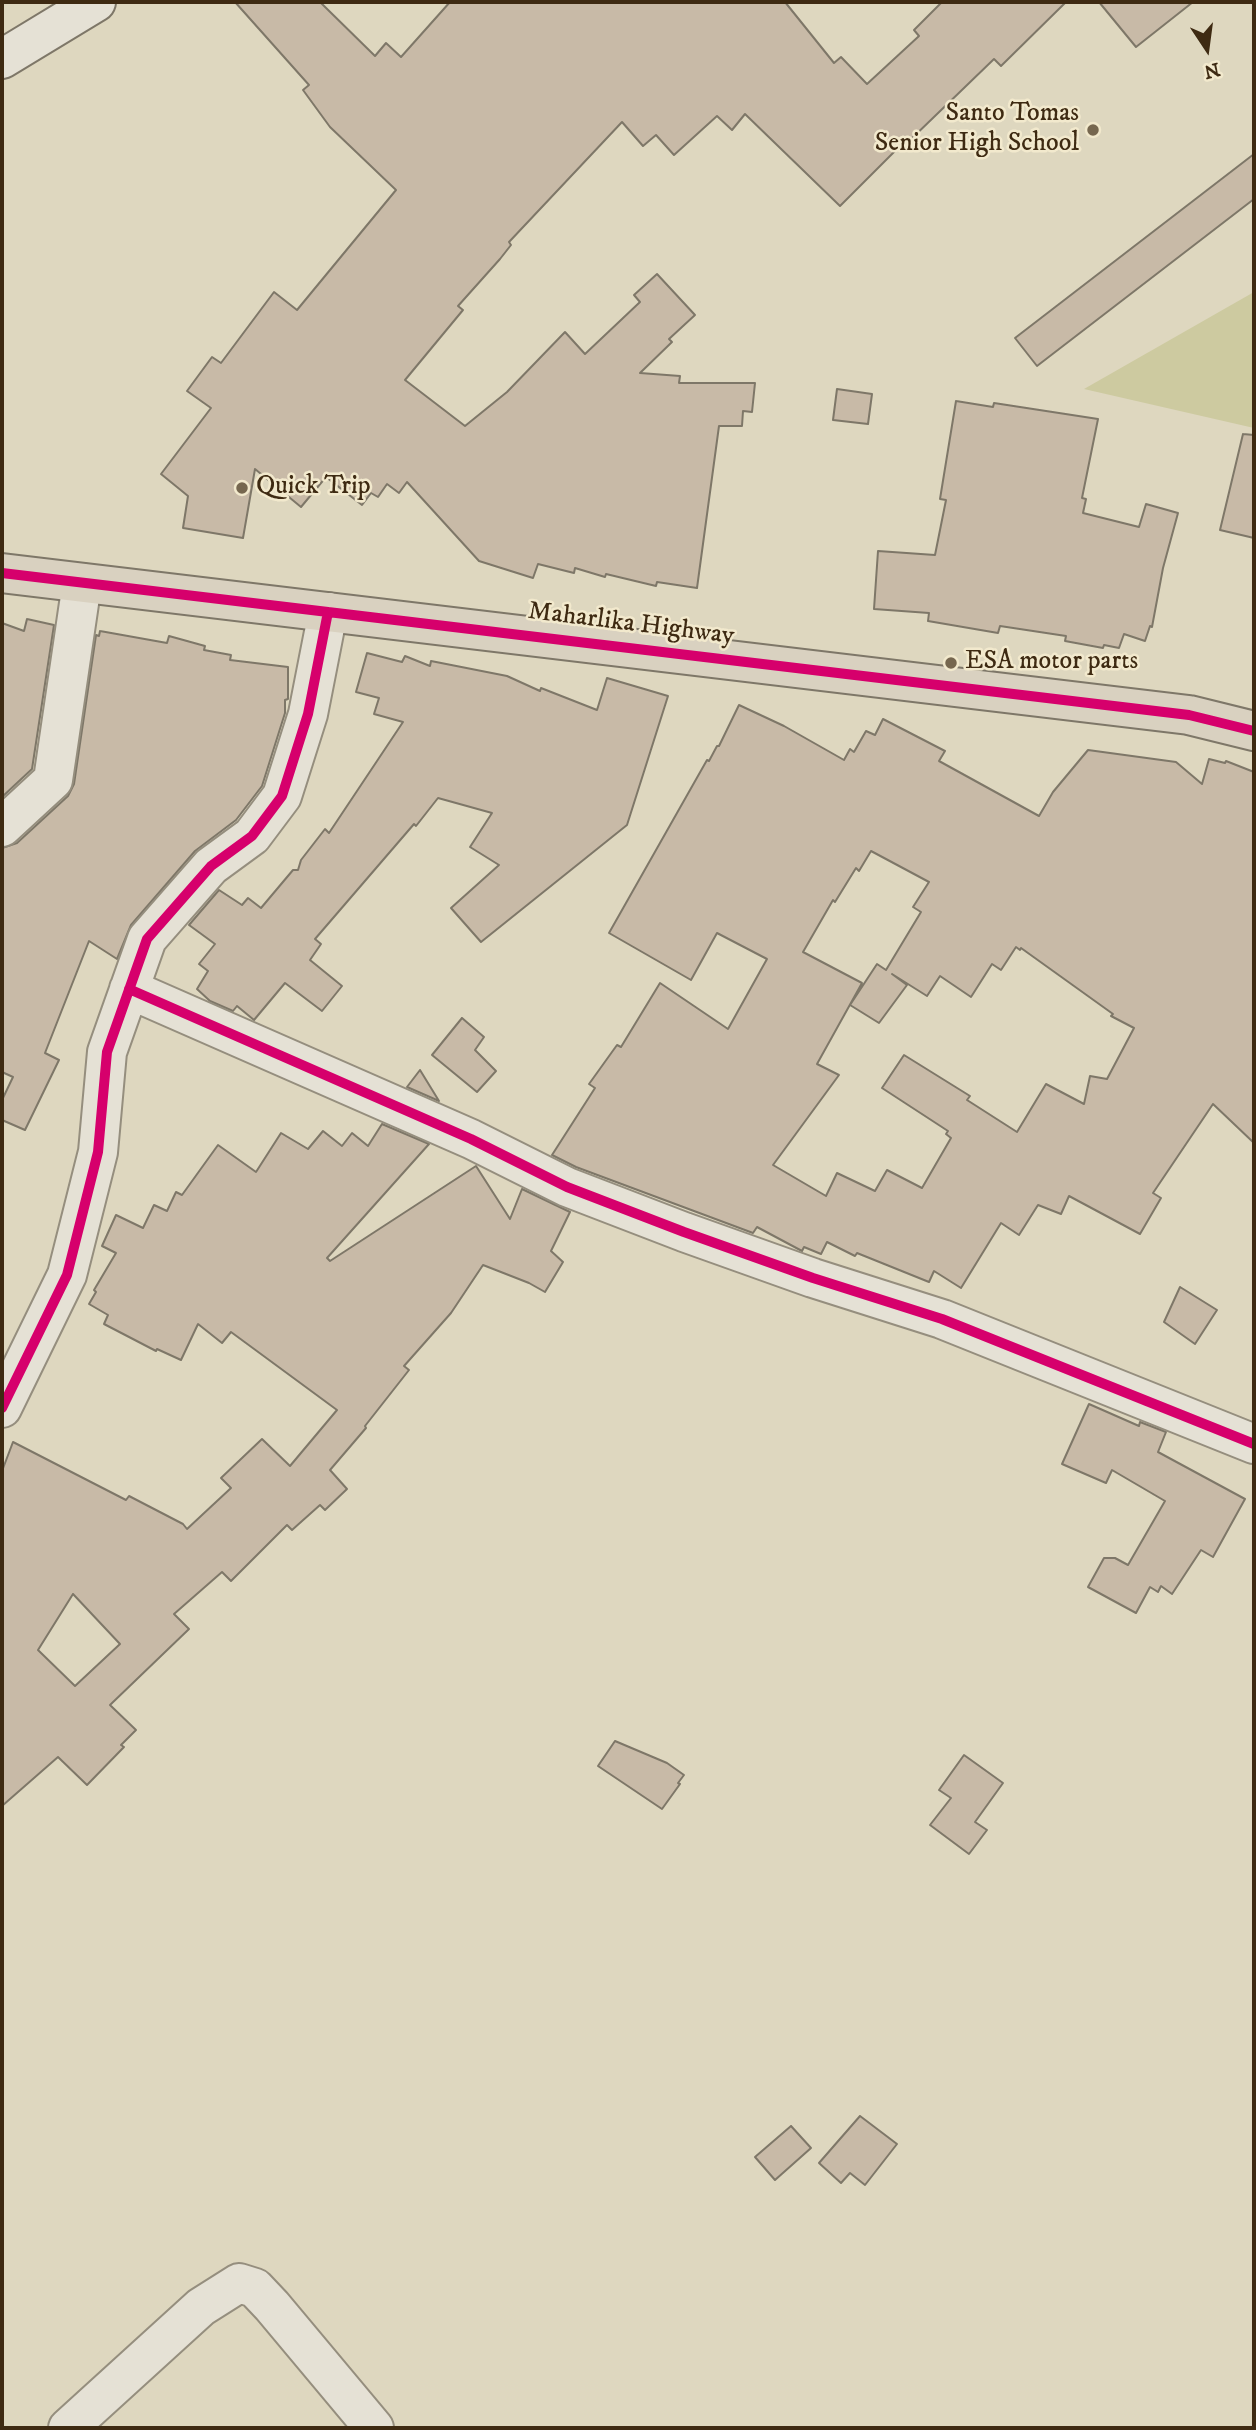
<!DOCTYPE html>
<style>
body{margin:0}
#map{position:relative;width:1256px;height:2430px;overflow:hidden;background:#ded7bf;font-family:"IM FELL DW Pica",serif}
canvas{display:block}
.frame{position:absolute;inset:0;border:4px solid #3e2a12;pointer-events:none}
.north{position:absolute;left:1172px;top:14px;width:70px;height:70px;-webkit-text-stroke:5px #f2e9cd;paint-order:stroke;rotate:167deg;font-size:19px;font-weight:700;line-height:28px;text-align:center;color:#3e2a12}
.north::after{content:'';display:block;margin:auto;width:24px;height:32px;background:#3e2a12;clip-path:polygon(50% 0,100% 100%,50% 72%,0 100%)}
</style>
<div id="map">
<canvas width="1256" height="2430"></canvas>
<div class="frame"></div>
<div class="north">N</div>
</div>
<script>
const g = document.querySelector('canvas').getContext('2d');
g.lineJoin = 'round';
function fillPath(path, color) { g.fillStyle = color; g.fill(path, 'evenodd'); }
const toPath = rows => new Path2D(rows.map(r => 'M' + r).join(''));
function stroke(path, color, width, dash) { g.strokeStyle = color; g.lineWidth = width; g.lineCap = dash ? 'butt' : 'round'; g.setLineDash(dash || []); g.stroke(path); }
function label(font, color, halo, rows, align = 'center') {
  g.font = font + ' "IM FELL DW Pica",serif'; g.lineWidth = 5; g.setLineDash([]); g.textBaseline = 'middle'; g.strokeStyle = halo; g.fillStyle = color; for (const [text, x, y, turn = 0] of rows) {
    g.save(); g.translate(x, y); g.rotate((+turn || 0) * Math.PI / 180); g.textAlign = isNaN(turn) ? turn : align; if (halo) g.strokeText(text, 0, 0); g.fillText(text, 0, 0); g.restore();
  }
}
fillPath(toPath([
 [1254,292,1254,428,1084,389]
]), '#cdcaa0');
const building = toPath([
 [235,2,320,2,375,56,386,43,401,57,450,2,785,2,834,63,841,57,867,84,919,36,914,30,942,2,1066,2,1001,66,994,59,906,144,904,142,840,206,745,114,732,130,717,116,674,155,656,135,643,146,622,122,509,242,511,245,500,259,458,306,463,310,405,380,465,426,507,392,565,332,585,354,640,302,634,295,657,274,695,315,669,339,672,342,640,373,680,376,679,383,755,383,752,412,743,411,742,426,719,426,697,588,657,582,656,586,606,574,605,577,575,568,574,573,538,564,533,578,479,561,407,482,399,493,387,484,378,497,371,493,362,505,326,477,301,507,255,469,243,538,183,528,188,496,161,474,211,408,187,391,212,357,221,363,274,292,297,310,396,190,330,127,303,90,309,85,235,2],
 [1099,2,1193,2,1136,47,1099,2],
 [1254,154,1254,199,1037,366,1015,338,1254,154],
 [837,389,872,394,868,424,833,420,837,389],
 [956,401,993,407,994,403,1098,419,1082,498,1086,499,1083,513,1139,527,1146,504,1178,513,1163,568,1152,627,1150,626,1145,641,1124,634,1119,648,1104,645,1103,648,1065,641,1066,636,1000,626,998,633,928,621,929,613,874,609,878,551,935,555,946,500,940,499,956,401],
 [1243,434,1254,435,1254,538,1220,530,1243,434],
 [27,619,54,625,32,769,2,797,2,623,24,631,27,619],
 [100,631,167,643,169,636,205,646,204,650,231,655,230,660,288,667,288,699,285,700,285,713,262,786,236,820,195,851,131,925,117,959,89,941,45,1053,59,1060,25,1130,2,1120,2,1100,13,1077,2,1072,2,848,17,843,68,796,74,784,96,635,99,636,100,631],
 [367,653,402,662,405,656,430,666,431,661,507,676,540,691,541,688,597,710,607,678,668,696,627,825,481,942,451,908,499,865,470,847,492,813,438,798,416,826,414,824,315,939,321,944,310,960,342,986,322,1011,285,983,254,1020,237,1006,233,1011,210,1001,197,989,208,971,199,964,215,944,189,925,219,890,242,905,248,898,261,908,293,870,298,870,301,860,325,829,329,833,403,722,374,714,379,698,356,692,367,653],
 [739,705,784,726,844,760,850,749,854,752,866,731,875,735,883,719,945,751,939,761,1039,816,1053,792,1088,750,1176,762,1202,784,1209,759,1225,763,1226,761,1254,772,1254,1143,1213,1104,1153,1193,1161,1198,1140,1234,1069,1196,1061,1214,1038,1205,1019,1235,1001,1223,961,1288,934,1271,929,1282,857,1253,855,1256,827,1242,821,1254,804,1247,802,1251,757,1227,753,1233,576,1167,552,1155,595,1088,589,1084,617,1045,621,1047,660,983,728,1029,767,959,717,933,691,980,609,933,707,760,709,761,717,746,719,746,739,705],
 [871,851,929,882,913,907,921,912,886,970,877,964,850,1005,879,1023,907,985,892,974,927,996,940,976,971,997,992,964,1001,970,1016,947,1020,950,1021,948,1113,1014,1111,1016,1134,1028,1107,1079,1090,1076,1084,1104,1046,1084,1017,1132,967,1100,970,1096,904,1055,882,1088,948,1131,946,1134,951,1138,922,1188,887,1170,875,1191,837,1173,826,1196,773,1165,839,1075,817,1064,862,983,803,952,833,900,835,902,856,868,859,871,871,851],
 [462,1018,484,1037,475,1050,496,1071,477,1092,432,1055,462,1018],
 [420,1070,439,1101,407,1087,420,1070],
 [382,1124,429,1144,327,1258,330,1261,476,1166,510,1219,522,1189,570,1212,551,1251,563,1262,545,1292,529,1283,483,1265,451,1313,404,1366,409,1370,365,1426,366,1428,330,1470,347,1489,325,1510,320,1505,292,1530,287,1525,231,1581,222,1572,174,1614,189,1629,110,1705,136,1730,121,1745,124,1747,87,1785,58,1757,2,1806,2,1471,13,1442,126,1500,129,1496,183,1524,187,1529,231,1488,221,1478,262,1439,290,1466,337,1410,231,1332,222,1343,198,1324,181,1360,157,1349,156,1351,104,1324,108,1315,89,1304,96,1292,94,1290,116,1253,102,1246,116,1215,143,1228,154,1205,167,1211,176,1192,182,1195,218,1145,256,1172,281,1133,308,1149,323,1131,342,1146,352,1133,368,1146,382,1124],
 [73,1594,120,1644,75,1686,38,1650,73,1594],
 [1180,1287,1217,1310,1195,1344,1164,1322,1180,1287],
 [1089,1404,1139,1426,1140,1422,1166,1432,1158,1452,1245,1499,1213,1557,1201,1550,1172,1594,1161,1586,1158,1592,1150,1587,1136,1613,1088,1587,1104,1558,1115,1558,1128,1565,1165,1501,1112,1470,1106,1483,1062,1464,1089,1404],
 [615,1741,667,1763,684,1775,678,1783,680,1784,662,1809,598,1766,615,1741],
 [964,1755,1003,1783,975,1822,987,1830,969,1854,930,1825,951,1798,939,1790,964,1755],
 [860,2116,897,2144,865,2185,850,2173,841,2183,819,2163,860,2116],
 [791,2126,811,2148,775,2180,755,2157,791,2126]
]);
fillPath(building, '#c8baa7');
stroke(building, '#7e7768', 2);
const minor = toPath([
 [2,827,53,780,82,583],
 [129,989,471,1139,567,1187,684,1232,813,1278,942,1319,1254,1444],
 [2,1408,67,1275,98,1152,107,1052,147,939,211,866,252,836,282,796,308,714,328,612],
 [68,2428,201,2307,239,2283,255,2288,272,2306,374,2428]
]);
const secondary = toPath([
 [2,59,96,2]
]);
const trunk = toPath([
 [2,573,1189,715,1254,731]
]);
stroke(minor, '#958e7e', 42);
stroke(secondary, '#7e7768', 42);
stroke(trunk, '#7e7768', 42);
stroke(minor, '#e5e1d5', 38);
stroke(secondary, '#e5e1d5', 38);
stroke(trunk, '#d9d1c0', 38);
stroke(toPath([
 [2,573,1189,715,1254,731],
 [129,989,471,1139,567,1187,684,1232,813,1278,942,1319,1254,1444],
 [2,1408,67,1275,98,1152,107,1052,147,939,211,866,252,836,282,796,308,714,328,612]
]), '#d6006c', 10);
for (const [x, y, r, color] of [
 [1093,130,7,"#76674f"],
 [242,488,7,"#76674f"],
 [951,663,7,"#76674f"]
]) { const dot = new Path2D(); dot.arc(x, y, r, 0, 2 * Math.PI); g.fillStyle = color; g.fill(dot); stroke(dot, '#f2e9cd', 2.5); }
label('26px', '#3e2a12', '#f2e9cd', [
 ["Santo Tomas",1079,115,"right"],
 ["Senior High School",1079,145,"right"],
 ["Quick Trip",256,488],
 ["ESA motor parts",965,663]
], 'left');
label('26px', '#3e2a12', '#f2e9cd', [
 ["Maharlika Highway",631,625,7]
]);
</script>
